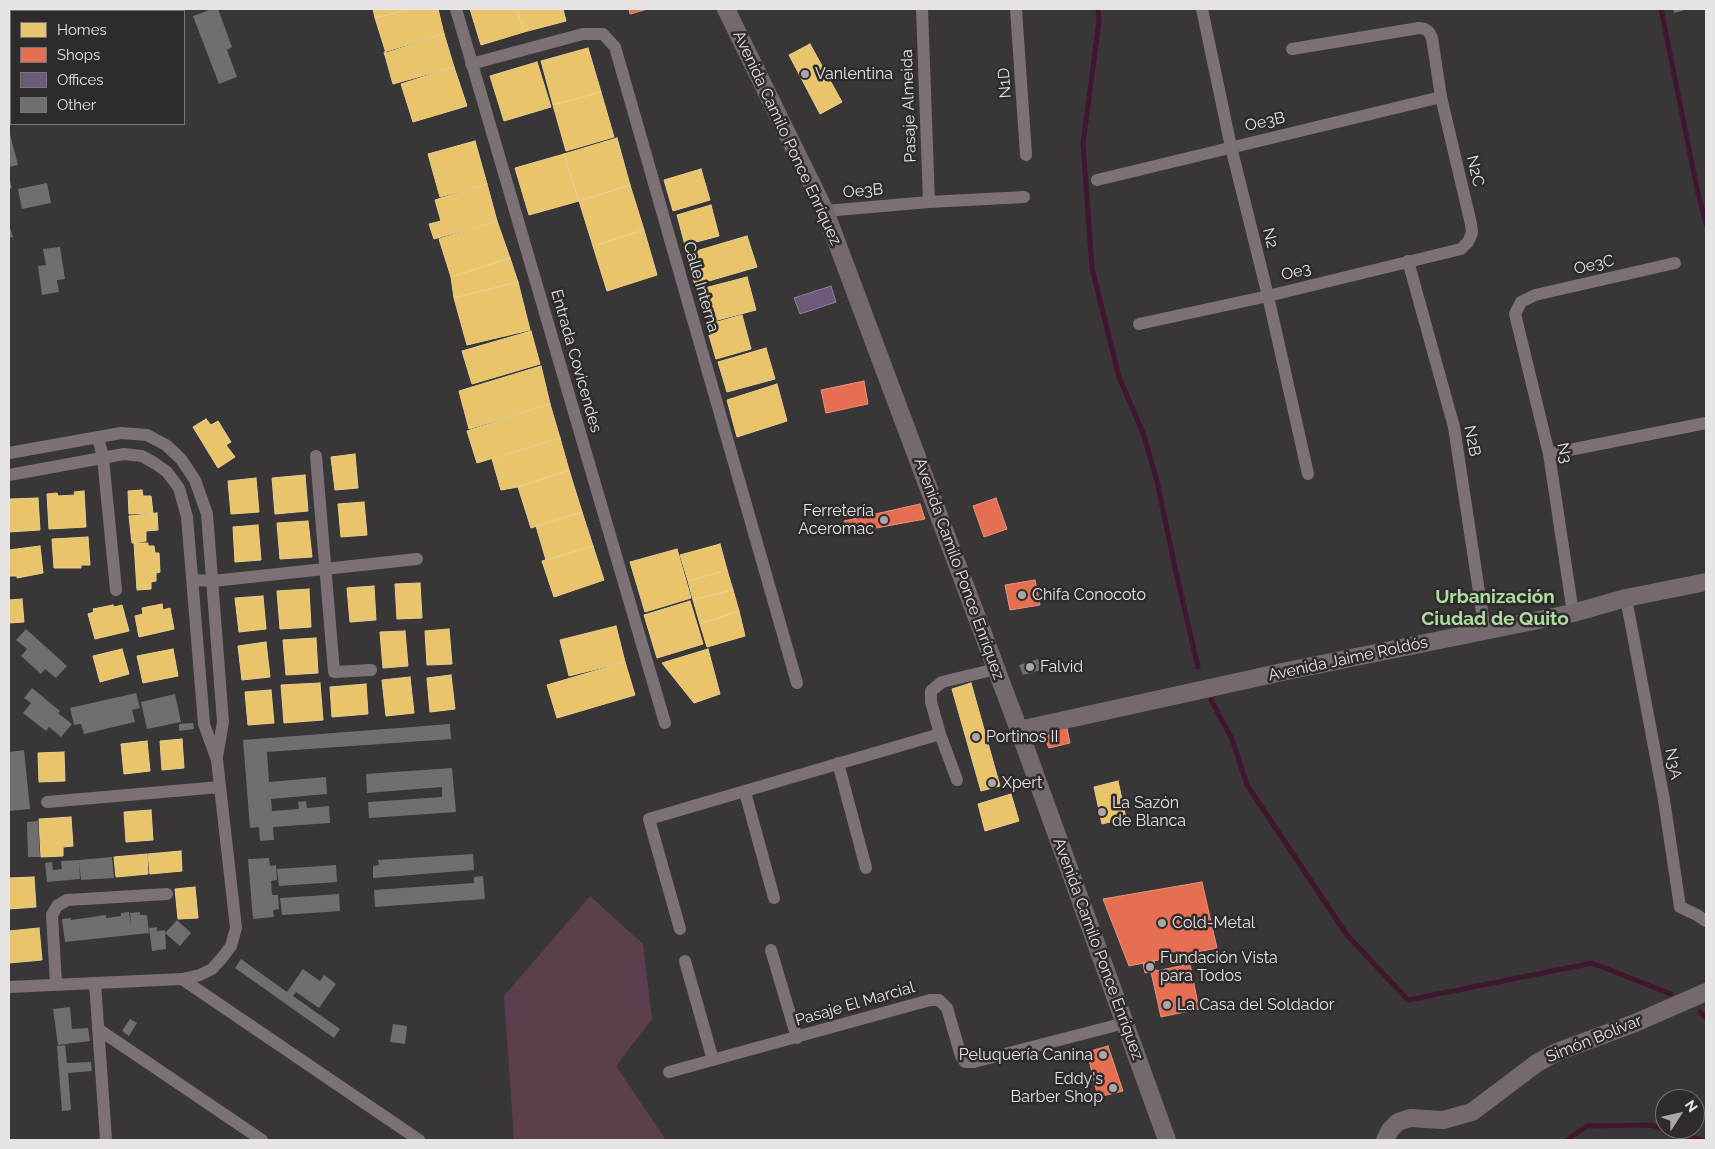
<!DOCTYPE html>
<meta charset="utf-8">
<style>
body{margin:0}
#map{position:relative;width:1715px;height:1149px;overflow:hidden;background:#383637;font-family:Raleway,sans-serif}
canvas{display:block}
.frame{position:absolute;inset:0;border:10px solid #e7e4e5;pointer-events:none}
.legend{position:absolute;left:10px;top:10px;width:175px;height:115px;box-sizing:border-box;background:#2f2b2c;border:1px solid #797576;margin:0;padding:6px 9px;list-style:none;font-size:15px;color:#e7e4e5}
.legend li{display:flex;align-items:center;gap:10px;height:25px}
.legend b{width:25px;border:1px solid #797576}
.north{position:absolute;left:1655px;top:1089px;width:50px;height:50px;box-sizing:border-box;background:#2f2b2c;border:1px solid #797576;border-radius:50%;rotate:55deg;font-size:14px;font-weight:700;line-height:20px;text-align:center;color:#e7e4e5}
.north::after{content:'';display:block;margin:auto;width:18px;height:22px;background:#aaa7a8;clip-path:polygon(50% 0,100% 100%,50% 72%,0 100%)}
</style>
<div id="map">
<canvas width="1715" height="1149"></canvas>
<div class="frame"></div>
<ul class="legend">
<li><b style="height:14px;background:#e9c46a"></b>Homes</li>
<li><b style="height:14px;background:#e76f51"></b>Shops</li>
<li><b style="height:14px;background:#6d597a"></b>Offices</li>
<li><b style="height:14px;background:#6e6f6e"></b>Other</li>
</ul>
<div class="north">N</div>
</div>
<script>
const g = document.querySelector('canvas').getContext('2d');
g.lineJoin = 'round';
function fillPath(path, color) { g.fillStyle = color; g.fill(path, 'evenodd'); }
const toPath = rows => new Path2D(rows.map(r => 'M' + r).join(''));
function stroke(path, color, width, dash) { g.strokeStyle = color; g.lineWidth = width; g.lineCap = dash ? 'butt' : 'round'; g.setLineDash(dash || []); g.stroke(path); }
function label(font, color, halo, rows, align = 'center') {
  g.font = font + ' Raleway,sans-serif'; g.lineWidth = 5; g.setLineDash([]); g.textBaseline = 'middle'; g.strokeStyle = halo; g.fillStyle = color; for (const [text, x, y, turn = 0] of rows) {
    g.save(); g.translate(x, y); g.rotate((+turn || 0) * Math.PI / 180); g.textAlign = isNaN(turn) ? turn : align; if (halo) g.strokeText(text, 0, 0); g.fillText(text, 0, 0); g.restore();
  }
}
fillPath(toPath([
 [590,896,643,944,652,1019,616,1066,666,1140,514,1140,504,996]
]), '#5b3f4c');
const homes = toPath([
 [373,9,410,9,375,18,373,9],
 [410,9,438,9,444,34,386,53,375,18,410,9],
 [470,9,517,9,524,32,481,45,470,9],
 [517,9,563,9,566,21,524,32,517,9],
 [444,34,454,67,393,84,384,52,444,34],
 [810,44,842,102,820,114,789,55,810,44],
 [588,48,601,92,553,105,541,61,588,48],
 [537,62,551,107,504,121,490,76,537,62],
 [454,67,467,106,413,122,401,84,454,67],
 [601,92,614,137,566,151,553,105,601,92],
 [617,138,630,185,579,201,564,154,617,138],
 [475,141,487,184,440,197,428,154,475,141],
 [564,154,579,201,529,215,515,168,564,154],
 [701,169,710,200,673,211,664,180,701,169],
 [487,184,497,221,434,239,429,224,441,221,435,200,487,184],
 [630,185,644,230,593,246,579,201,630,185],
 [711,205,719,236,685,245,677,215,711,205],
 [497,221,510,258,451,277,439,239,497,221],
 [644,230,657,275,607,291,593,246,644,230],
 [747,236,757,267,695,285,686,254,747,236],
 [510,258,518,282,454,298,451,277,510,258],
 [747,277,756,310,706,323,697,290,747,277],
 [518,282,530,330,467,345,454,298,518,282],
 [742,315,751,349,716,359,706,325,742,315],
 [531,331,540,364,472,384,462,351,531,331],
 [766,348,775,379,727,392,718,362,766,348],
 [541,366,550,404,469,429,459,391,541,366],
 [777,384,787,421,737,437,727,400,777,384],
 [550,404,560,438,477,463,467,431,550,404],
 [206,419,211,425,218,421,231,442,226,445,235,457,218,468,193,427,206,419],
 [560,438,569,470,518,487,501,490,492,459,560,438],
 [355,454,358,488,335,490,331,457,355,454],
 [569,470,582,512,531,528,518,487,569,470],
 [305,475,308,511,275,514,272,478,305,475],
 [256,478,259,512,231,514,228,481,256,478],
 [142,490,143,496,151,496,153,513,129,514,128,491,142,490],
 [84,491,86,527,49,529,47,494,57,493,58,496,75,495,74,492,84,491],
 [38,498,40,530,9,532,9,499,38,498],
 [364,502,367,535,341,537,338,504,364,502],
 [582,512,593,546,546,560,536,526,582,512],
 [157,513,158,530,146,531,146,541,132,543,129,516,157,513],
 [308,521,312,557,280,559,277,523,308,521],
 [258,525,261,560,235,562,233,527,258,525],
 [88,537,90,565,81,565,81,568,54,568,52,539,88,537],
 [134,543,148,543,148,546,154,546,155,553,159,553,160,572,156,573,156,581,151,582,151,589,137,590,134,543],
 [720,544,727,570,688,581,680,555,720,544],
 [40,546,43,573,17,578,17,576,9,576,9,550,40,546],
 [593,546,604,580,554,597,542,561,593,546],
 [677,549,691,598,645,612,630,562,677,549],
 [727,570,733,590,693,600,688,581,727,570],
 [420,583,422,618,397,619,395,584,420,583],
 [374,586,376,620,350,622,347,588,374,586],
 [309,589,311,627,280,629,277,591,309,589],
 [733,590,739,611,700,624,693,600,733,590],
 [263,596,266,629,239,632,235,598,263,596],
 [22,599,24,622,9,623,9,600,22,599],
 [690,601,703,644,657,658,644,615,690,601],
 [162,604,163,610,170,608,174,629,139,637,135,616,143,614,142,608,162,604],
 [113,605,114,607,122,605,129,631,95,639,88,614,94,612,93,609,113,605],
 [739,611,745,636,707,647,700,624,739,611],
 [616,626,625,662,569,676,560,640,616,626],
 [449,629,452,664,427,665,425,631,449,629],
 [405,631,408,666,383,668,380,632,405,631],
 [316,638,318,673,286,675,283,640,316,638],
 [266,642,270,677,242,680,238,646,266,642],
 [122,649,129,674,100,682,93,656,122,649],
 [173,649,178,676,143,683,137,656,173,649],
 [708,649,720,694,694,703,662,663,708,649],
 [625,662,635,695,557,718,547,685,625,662],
 [451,675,455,709,430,712,427,678,451,675],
 [410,677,414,713,386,716,382,680,410,677],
 [320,683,323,720,284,723,281,685,320,683],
 [971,683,1000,786,981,791,952,689,971,683],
 [366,684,368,714,332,717,330,687,366,684],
 [271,690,274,723,248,725,245,692,271,690],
 [182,739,184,768,162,770,160,741,182,739],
 [147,741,150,771,124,774,121,744,147,741],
 [64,752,65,781,39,782,38,753,64,752],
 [1118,781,1126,818,1102,824,1094,787,1118,781],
 [1011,794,1019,821,985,831,978,804,1011,794],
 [151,810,153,840,126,842,124,812,151,810],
 [71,817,73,846,63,847,63,856,41,857,39,819,71,817],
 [181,851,182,871,150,874,148,854,181,851],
 [147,854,148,874,116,877,114,857,147,854],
 [34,877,36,907,9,909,9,878,34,877],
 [195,887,198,918,178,919,175,889,195,887],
 [39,928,42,960,9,963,9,931,39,928]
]);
fillPath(homes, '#e9c46a');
stroke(homes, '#e8ce8f', 1);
const shops = toPath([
 [629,9,648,9,630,14,629,9],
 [864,381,868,404,826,413,821,390,864,381],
 [996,498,1007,529,984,537,973,506,996,498],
 [920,504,925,519,849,533,844,521,920,504],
 [1035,580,1040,605,1010,610,1005,585,1035,580],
 [1067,728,1070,743,1049,748,1047,744,1048,735,1052,732,1067,728],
 [1202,882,1217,948,1129,966,1103,899,1202,882],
 [1154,961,1156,971,1145,973,1143,963,1154,961],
 [1190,964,1199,1009,1161,1017,1151,972,1190,964],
 [1108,1046,1123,1091,1098,1097,1087,1052,1108,1046]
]);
fillPath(shops, '#e76f51');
stroke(shops, '#e7927d', 1);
const offices = toPath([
 [831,286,836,302,800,314,794,298,831,286]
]);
fillPath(offices, '#6d597a');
stroke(offices, '#92839a', 1);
stroke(toPath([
 [1098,9,1099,21,1083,144,1092,268,1119,377,1143,433,1157,481,1175,568,1198,667],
 [1661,9,1697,189,1706,224],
 [1211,700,1232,739,1247,785,1347,935,1408,1000,1592,963,1671,994],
 [1700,1012,1706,1018],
 [1665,1129,1701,1140],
 [1567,1140,1587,1126,1652,1125,1665,1129]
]), '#40162d', 5);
fillPath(toPath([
 [212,9,218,9,232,47,227,50,237,77,219,84,193,16],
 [1673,9,1688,9,1674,13],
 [9,130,18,165,9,167],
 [9,177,12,188,9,189],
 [47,183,51,203,22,209,18,189],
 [9,225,13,237,9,238],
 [60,247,65,279,57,280,59,292,42,295,38,266,46,265,43,249],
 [26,629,67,666,56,678,45,669,41,674,21,656,27,649,16,640],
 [1038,659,1041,670,1023,675,1019,665],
 [32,688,60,711,58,713,72,724,61,737,49,727,46,731,23,713,31,703,24,698],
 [136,693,140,708,132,710,135,722,84,734,81,724,74,725,70,708],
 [175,694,181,722,147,729,141,702],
 [193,723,194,729,179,731,179,724],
 [450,724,451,739,267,752,269,782,326,777,327,794,271,799,272,811,299,809,298,802,306,801,307,808,329,806,330,823,273,827,274,840,260,841,259,827,250,828,243,740],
 [24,750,30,809,9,811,9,752],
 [452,768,456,812,369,818,368,802,442,797,442,787,367,793,366,774],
 [38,821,40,857,28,857,27,822],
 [473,854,474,870,373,878,373,866,379,865,378,860],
 [112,857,114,878,81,880,79,860],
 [269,858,270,866,276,865,277,880,271,881,272,895,278,895,279,909,273,910,274,917,253,919,248,859],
 [79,860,80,879,47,882,45,863,52,862,53,870,62,869,61,861],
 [336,865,337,882,279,886,277,869],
 [483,876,485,899,375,907,374,890,474,883,474,877],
 [339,894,340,911,282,915,280,898],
 [129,912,131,927,130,913,140,912,140,915,147,915,149,933,65,942,62,919,71,918,71,920,106,915,106,918,121,916,121,913],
 [177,920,191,933,180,946,165,933],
 [157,927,157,931,165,930,166,949,152,951,149,928],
 [241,959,287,992,303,969,320,981,324,975,336,984,319,1008,296,992,293,996,340,1029,334,1038,235,968],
 [70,1007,72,1029,88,1028,90,1041,58,1045,53,1009],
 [130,1019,137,1023,129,1036,122,1031],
 [393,1024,407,1026,405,1044,390,1042],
 [65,1045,67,1063,91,1062,92,1071,68,1073,71,1110,62,1111,57,1046]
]), '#6e6f6e');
stroke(toPath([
 [30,9,30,11],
 [456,9,665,723],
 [922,9,929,202],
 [1016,9,1026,155],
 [1202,9,1231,147,1268,296,1308,474],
 [471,64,583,34,603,34,615,47,797,683],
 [1097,180,1441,97],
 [825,211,929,202,1024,197],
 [1408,261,1454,427,1485,631],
 [1139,324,1268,296,1461,249,1468,242,1472,233,1471,224,1441,97,1432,38,1429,32,1425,29,1419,28,1292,49],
 [98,437,103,458,116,590],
 [9,453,121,433,147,435,166,445,181,459,195,480,207,514,223,722,217,757],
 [1549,454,1706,423],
 [316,456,334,672,371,670],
 [9,475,124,454,142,456,156,464,167,472,179,488,187,517,204,724,217,760,236,928,231,946,222,958,212,969,200,975,182,979,9,987],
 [193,580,213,581,417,559],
 [1626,598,1664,800,1680,907,1697,915,1706,921],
 [1573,613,1549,454,1515,314,1521,302,1535,295,1675,263],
 [838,763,866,868],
 [957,780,940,734,931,702,931,691,942,682,996,669],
 [745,792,774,898],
 [47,802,220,787],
 [680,929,649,819,940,734],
 [771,950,797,1038],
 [685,961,713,1060],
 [182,979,419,1140],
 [95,983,106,1140],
 [56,984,52,915,57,906,67,900,167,894],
 [98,1029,262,1140],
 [669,1072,930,1000,939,1000,947,1008,961,1056,965,1062,974,1062,1125,1023]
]), '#7c7176', 12);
stroke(toPath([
 [726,9,825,211,1019,730,1167,1140],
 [169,11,174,9],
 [9,104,11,103],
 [1019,730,1287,671,1573,613,1626,598,1706,582],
 [1385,1140,1390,1130,1398,1122,1410,1118,1443,1120,1472,1112,1537,1063,1557,1052,1635,1023,1706,992]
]), '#74696e', 18);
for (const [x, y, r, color] of [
 [805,74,5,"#aaa7a8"],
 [884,520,5,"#aaa7a8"],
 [1022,595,5,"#aaa7a8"],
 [1030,667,5,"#aaa7a8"],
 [976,737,5,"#aaa7a8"],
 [992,783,5,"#aaa7a8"],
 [1102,812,5,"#aaa7a8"],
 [1162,923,5,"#aaa7a8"],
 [1150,967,5,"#aaa7a8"],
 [1167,1005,5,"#aaa7a8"],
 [1103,1055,5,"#aaa7a8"],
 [1113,1088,5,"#aaa7a8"]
]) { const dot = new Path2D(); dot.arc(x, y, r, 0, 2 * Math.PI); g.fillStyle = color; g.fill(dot); stroke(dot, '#2f2b2c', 2); }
label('16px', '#e7e4e5', '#2f2b2c', [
 ["Vanlentina",815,74],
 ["Ferretería",874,511,"right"],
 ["Aceromac",874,529,"right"],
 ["Chifa Conocoto",1032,595],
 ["Falvid",1040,667],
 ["Portinos II",986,737],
 ["Xpert",1002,783],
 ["La Sazón",1112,803],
 ["de Blanca",1112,821],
 ["Cold-Metal",1172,923],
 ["Fundación Vista",1160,958],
 ["para Todos",1160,976],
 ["La Casa del Soldador",1177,1005],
 ["Peluquería Canina",1093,1055,"right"],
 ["Eddy's",1103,1079,"right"],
 ["Barber Shop",1103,1097,"right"]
], 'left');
label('16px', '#e7e4e5', '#2f2b2c', [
 ["N1D",1005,83,-94],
 ["Pasaje Almeida",909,106,-92],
 ["Oe3B",1265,122,-13],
 ["Avenida Camilo Ponce Enríquez",787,138,65],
 ["N2C",1475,171,77],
 ["Oe3B",863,191,-5],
 ["N2",1270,238,76],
 ["Oe3C",1594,265,-13],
 ["Oe3",1296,272,-14],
 ["Calle Interna",701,287,74],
 ["Entrada Covicendes",576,361,74],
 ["N2B",1472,441,79],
 ["N3",1564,453,79],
 ["Avenida Camilo Ponce Enríquez",959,569,70],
 ["Avenida Jaime Roldós",1348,659,-12],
 ["N3A",1673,764,79],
 ["Avenida Camilo Ponce Enríquez",1098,949,70],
 ["Pasaje El Marcial",855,1004,-16],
 ["Simón Bolívar",1594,1039,-22]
]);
label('bold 19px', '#aedfa0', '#2f2b2c', [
 ["Urbanización",1495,597],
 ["Ciudad de Quito",1495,619]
]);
</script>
